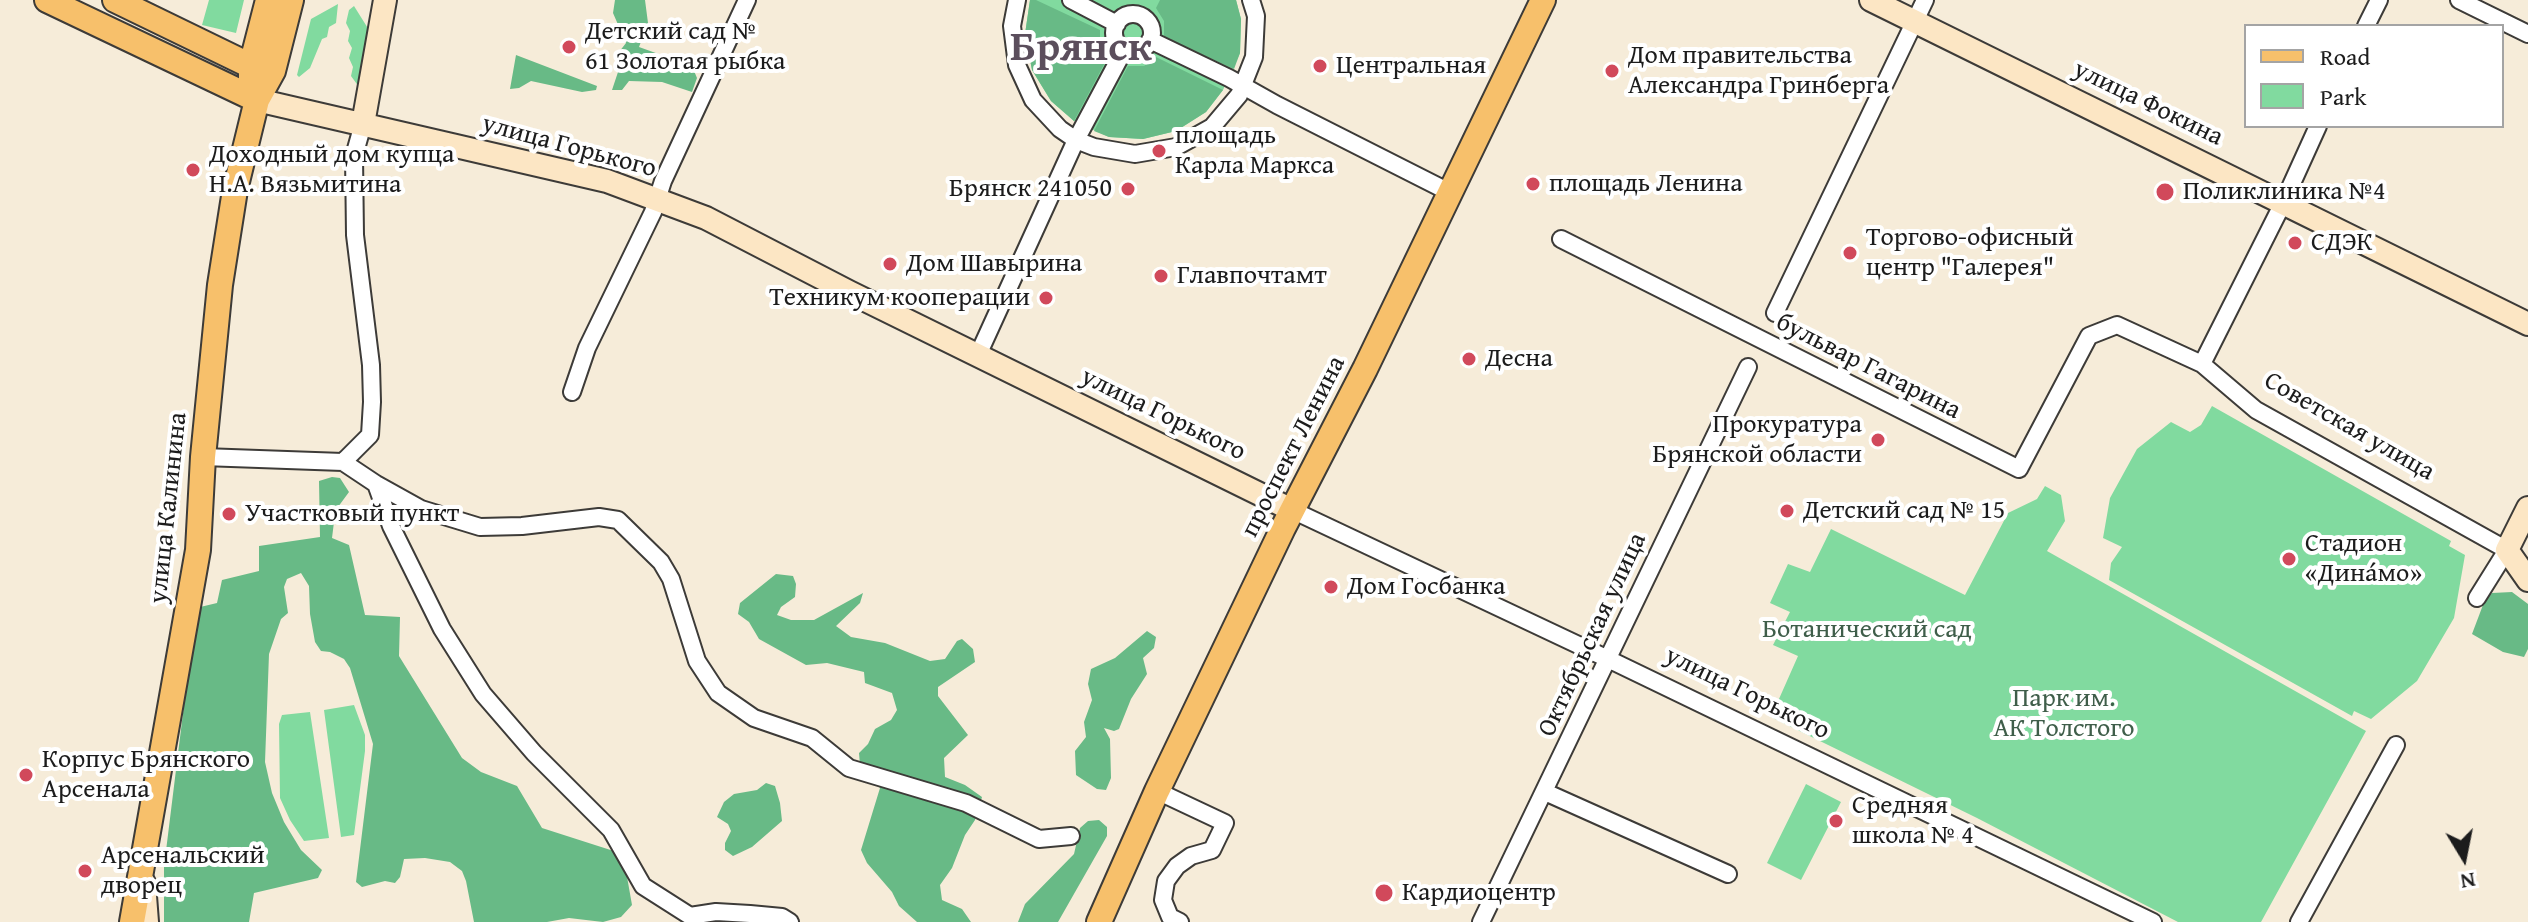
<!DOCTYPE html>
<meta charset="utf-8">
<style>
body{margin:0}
#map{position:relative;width:2528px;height:922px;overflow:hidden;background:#f6ecd9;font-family:"Gentium Book Plus",serif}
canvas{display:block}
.legend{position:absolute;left:2244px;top:24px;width:260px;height:104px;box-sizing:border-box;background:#fff;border:2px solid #a4a4a4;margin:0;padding:10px 14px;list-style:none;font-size:24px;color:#1c1c1c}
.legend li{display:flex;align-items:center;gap:16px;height:40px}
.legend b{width:40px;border:2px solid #a4a4a4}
.north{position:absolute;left:2424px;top:818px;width:80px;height:80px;-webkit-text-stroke:6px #fff;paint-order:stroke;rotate:170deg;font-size:22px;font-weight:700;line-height:32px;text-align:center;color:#1c1c1c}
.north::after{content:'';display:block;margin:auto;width:28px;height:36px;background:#1c1c1c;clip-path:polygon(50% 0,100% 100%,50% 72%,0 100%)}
</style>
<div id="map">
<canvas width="2528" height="922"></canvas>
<ul class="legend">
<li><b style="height:10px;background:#f7c06b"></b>Road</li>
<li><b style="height:22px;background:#81da9f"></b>Park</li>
</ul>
<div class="north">N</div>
</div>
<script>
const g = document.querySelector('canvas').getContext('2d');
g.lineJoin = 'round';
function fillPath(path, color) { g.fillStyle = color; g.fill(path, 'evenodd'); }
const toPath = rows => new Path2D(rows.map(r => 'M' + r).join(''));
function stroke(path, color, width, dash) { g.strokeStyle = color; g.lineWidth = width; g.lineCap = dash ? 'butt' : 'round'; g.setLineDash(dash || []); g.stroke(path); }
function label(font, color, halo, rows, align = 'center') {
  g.font = font + ' "Gentium Book Plus",serif'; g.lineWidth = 8; g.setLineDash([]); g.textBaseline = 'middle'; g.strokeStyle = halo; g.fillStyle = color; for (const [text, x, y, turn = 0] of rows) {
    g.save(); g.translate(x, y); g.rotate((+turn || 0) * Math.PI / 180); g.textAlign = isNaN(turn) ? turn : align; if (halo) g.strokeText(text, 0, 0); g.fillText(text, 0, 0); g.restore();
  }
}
fillPath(toPath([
 [209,0,244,0,236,33,202,25],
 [1030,0,1236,0,1241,19,1240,53,1223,90,1206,112,1176,131,1143,139,1109,137,1074,121,1051,101,1032,70,1025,34],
 [338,4,336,23,329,27,327,37,322,39,310,68,299,77,297,75,311,19],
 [354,6,369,30,359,87,351,76,353,67,349,58,352,48,348,41,350,31,346,23,349,10],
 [2212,406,2451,541,2449,546,2465,555,2454,618,2417,681,2371,719,2354,711,2352,716,2109,580,2111,563,2122,547,2103,538,2110,498,2137,449,2171,422,2190,432,2201,425],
 [2045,486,2061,495,2065,521,2047,551,2366,731,2261,922,2178,922,1977,818,1771,717,1798,656,1773,645,1790,612,1770,603,1788,564,1810,572,1831,529,1965,595,2008,513,2037,499],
 [354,705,365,735,365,751,354,835,341,837,324,710],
 [310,712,329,838,304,841,290,820,280,798,279,724,282,715],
 [1806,784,1841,802,1801,880,1767,863]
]), '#81da9f');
fillPath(toPath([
 [615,0,645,0,648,23,639,47,692,66,697,78,692,92,662,82,629,81,622,90,612,90,621,63,619,52,626,43,613,13],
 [1030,0,1036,0,1100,30,1100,40,1109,55,1074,121,1051,101,1032,70,1025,34],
 [1160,0,1236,0,1241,19,1240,53,1234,69,1164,37,1164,21,1156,8],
 [516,55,597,86,596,90,582,92,531,81,519,88,510,89],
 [1156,57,1223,90,1206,112,1176,131,1143,139,1109,137,1094,131,1128,66,1144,66],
 [332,477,340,478,349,492,338,507,340,515,334,522,332,538,349,545,365,615,400,617,399,656,462,758,481,772,517,786,542,828,623,854,632,905,621,917,603,922,569,918,547,922,474,922,466,881,462,871,450,862,425,858,404,859,400,877,395,883,385,881,362,887,356,882,373,744,350,668,344,659,330,652,321,651,315,642,310,614,309,586,301,573,287,579,284,587,288,613,281,619,269,654,265,762,272,793,284,822,301,850,322,870,318,878,254,893,249,922,164,922,164,867,196,608,217,603,222,580,259,571,259,546,320,537,319,481],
 [776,574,793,576,796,584,795,597,781,607,777,615,791,620,814,620,863,593,860,603,836,626,851,637,885,643,930,661,945,659,957,641,962,639,973,649,975,662,938,687,938,696,968,735,944,758,945,777,965,785,982,797,975,820,965,835,952,868,940,885,942,900,962,909,971,922,917,922,899,906,892,892,867,863,861,850,880,788,860,765,859,753,868,744,875,729,891,720,897,710,892,693,865,683,864,672,827,663,806,665,759,639,749,622,738,614,740,603],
 [2512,592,2528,604,2528,649,2524,657,2503,652,2472,634,2486,597,2492,593],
 [1147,631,1156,637,1154,648,1143,658,1147,674,1131,699,1119,729,1114,731,1104,728,1110,739,1111,778,1106,790,1097,789,1076,775,1075,751,1086,737,1084,722,1092,700,1088,684,1091,669,1115,658],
 [766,783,775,786,780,803,782,821,752,847,733,856,725,850,725,843,731,831,728,824,717,817,724,802,734,794,757,790],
 [1099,820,1107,827,1107,836,1058,922,1018,922,1025,904,1074,854,1080,828,1088,821]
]), '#68ba86');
const street = toPath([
 [1017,0,1012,26,1017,65,1033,100,1060,129,1076,140,1094,147,1135,154,1176,147,1212,127,1239,95,1254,57,1256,16,1251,0],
 [1071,0,1117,24],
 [2459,0,2528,34],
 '1114 33a19 19 0 1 1 38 0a19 19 0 1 1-38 0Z',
 [2366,26,2379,0],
 [1150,40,1229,78,1277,105,1451,193],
 [1561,239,2019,469,2089,336,2117,325,2202,364,2256,410,2507,550,2477,598],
 [1775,313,1925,0],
 [978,355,1076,140,1124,50],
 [2202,364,2284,201,2318,126],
 [572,392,587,348,653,212,663,181,747,0],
 [203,457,343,462,376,484,421,509,480,527,522,526,599,517,618,520,661,562,671,579,697,661,718,693,754,718,812,738,849,768,966,803,1039,839,1071,836],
 [343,462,370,435,372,402,371,365,355,235,354,156,363,124],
 [376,484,391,526,442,629,483,694,534,753,611,830,643,886,690,916,716,912,750,914,782,917,790,922],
 [1292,510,1608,659,2153,922],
 [1157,791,1225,823,1212,850,1191,856,1177,866,1166,881,1163,900,1170,917,1180,922],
 [1545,792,1728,874],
 [1481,922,1748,367],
 [2299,922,2396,745]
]);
const secondary = toPath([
 [1871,0,2528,324],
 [257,100,607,181,706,218,849,292,1292,510],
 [363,124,385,0],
 [2528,508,2507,550,2528,580],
 [144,883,147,922]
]);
const primary = toPath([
 [47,0,257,100],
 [115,0,251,66],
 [251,78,251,66,268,0],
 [132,922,198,550,203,457,220,285,235,190,257,100,273,71,291,0],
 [1099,922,1157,791,1283,528,1365,369,1543,0]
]);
stroke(street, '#3d3b38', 20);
stroke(secondary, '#3d3b38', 26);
stroke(primary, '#3d3b38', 28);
stroke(street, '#fff', 16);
stroke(secondary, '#fce6c4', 22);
stroke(primary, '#f7c06b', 24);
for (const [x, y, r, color] of [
 [569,47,8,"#d1495b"],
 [1320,66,8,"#d1495b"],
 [1612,71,8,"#d1495b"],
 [1159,151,8,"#d1495b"],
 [193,170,8,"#d1495b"],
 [1533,184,8,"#d1495b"],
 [1128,189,8,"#d1495b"],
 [2165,192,10,"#d1495b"],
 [2295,243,8,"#d1495b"],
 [1850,253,8,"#d1495b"],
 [890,264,8,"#d1495b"],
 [1161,276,8,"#d1495b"],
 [1046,298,8,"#d1495b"],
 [1469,359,8,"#d1495b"],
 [1878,440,8,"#d1495b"],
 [1787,511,8,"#d1495b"],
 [229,514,8,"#d1495b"],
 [2289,559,8,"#d1495b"],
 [1331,587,8,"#d1495b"],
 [26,775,8,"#d1495b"],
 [1836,821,8,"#d1495b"],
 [85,871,8,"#d1495b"],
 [1384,893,10,"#d1495b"]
]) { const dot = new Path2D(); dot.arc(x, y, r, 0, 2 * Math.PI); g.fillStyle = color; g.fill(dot); stroke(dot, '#fff', 3); }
label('26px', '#1c1c1c', '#fff', [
 ["Детский сад №",585,32],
 ["61 Золотая рыбка",585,62],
 ["Дом правительства",1628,56],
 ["Александра Гринберга",1628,86],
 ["Центральная",1336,66],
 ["площадь",1175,136],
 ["Карла Маркса",1175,166],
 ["Доходный дом купца",209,155],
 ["Н.А. Вязьмитина",209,185],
 ["площадь Ленина",1549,184],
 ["Брянск 241050",1112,189,"right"],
 ["Поликлиника №4",2183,192],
 ["Торгово-офисный",1866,238],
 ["центр \"Галерея\"",1866,268],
 ["СДЭК",2311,243],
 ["Дом Шавырина",906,264],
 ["Главпочтамт",1177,276],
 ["Техникум кооперации",1030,298,"right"],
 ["Десна",1485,359],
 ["Прокуратура",1862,425,"right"],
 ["Брянской области",1862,455,"right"],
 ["Детский сад № 15",1803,511],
 ["Участковый пункт",245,514],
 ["Стадион",2305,544],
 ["«Дина́мо»",2305,574],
 ["Дом Госбанка",1347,587],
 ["Корпус Брянского",42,760],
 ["Арсенала",42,790],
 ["Средняя",1852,806],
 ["школа № 4",1852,836],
 ["Арсенальский",101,856],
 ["дворец",101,886],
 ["Кардиоцентр",1402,893]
], 'left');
label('26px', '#1c1c1c', '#fff', [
 ["улица Фокина",2148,104,26],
 ["улица Горького",569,147,15],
 ["бульвар Гагарина",1868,367,27],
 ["улица Горького",1163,415,26],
 ["Советская улица",2349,427,30],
 ["проспект Ленина",1294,447,-63],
 ["улица Калинина",169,508,-84],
 ["Октябрьская улица",1593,635,-65],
 ["улица Горького",1747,694,26]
]);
label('26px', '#3f5e4a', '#fff', [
 ["Ботанический сад",1867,630],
 ["Парк им.",2064,699],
 ["АК Толстого",2064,729]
]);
label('bold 42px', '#5b4e5c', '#fff', [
 ["Брянск",1081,49]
]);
</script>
